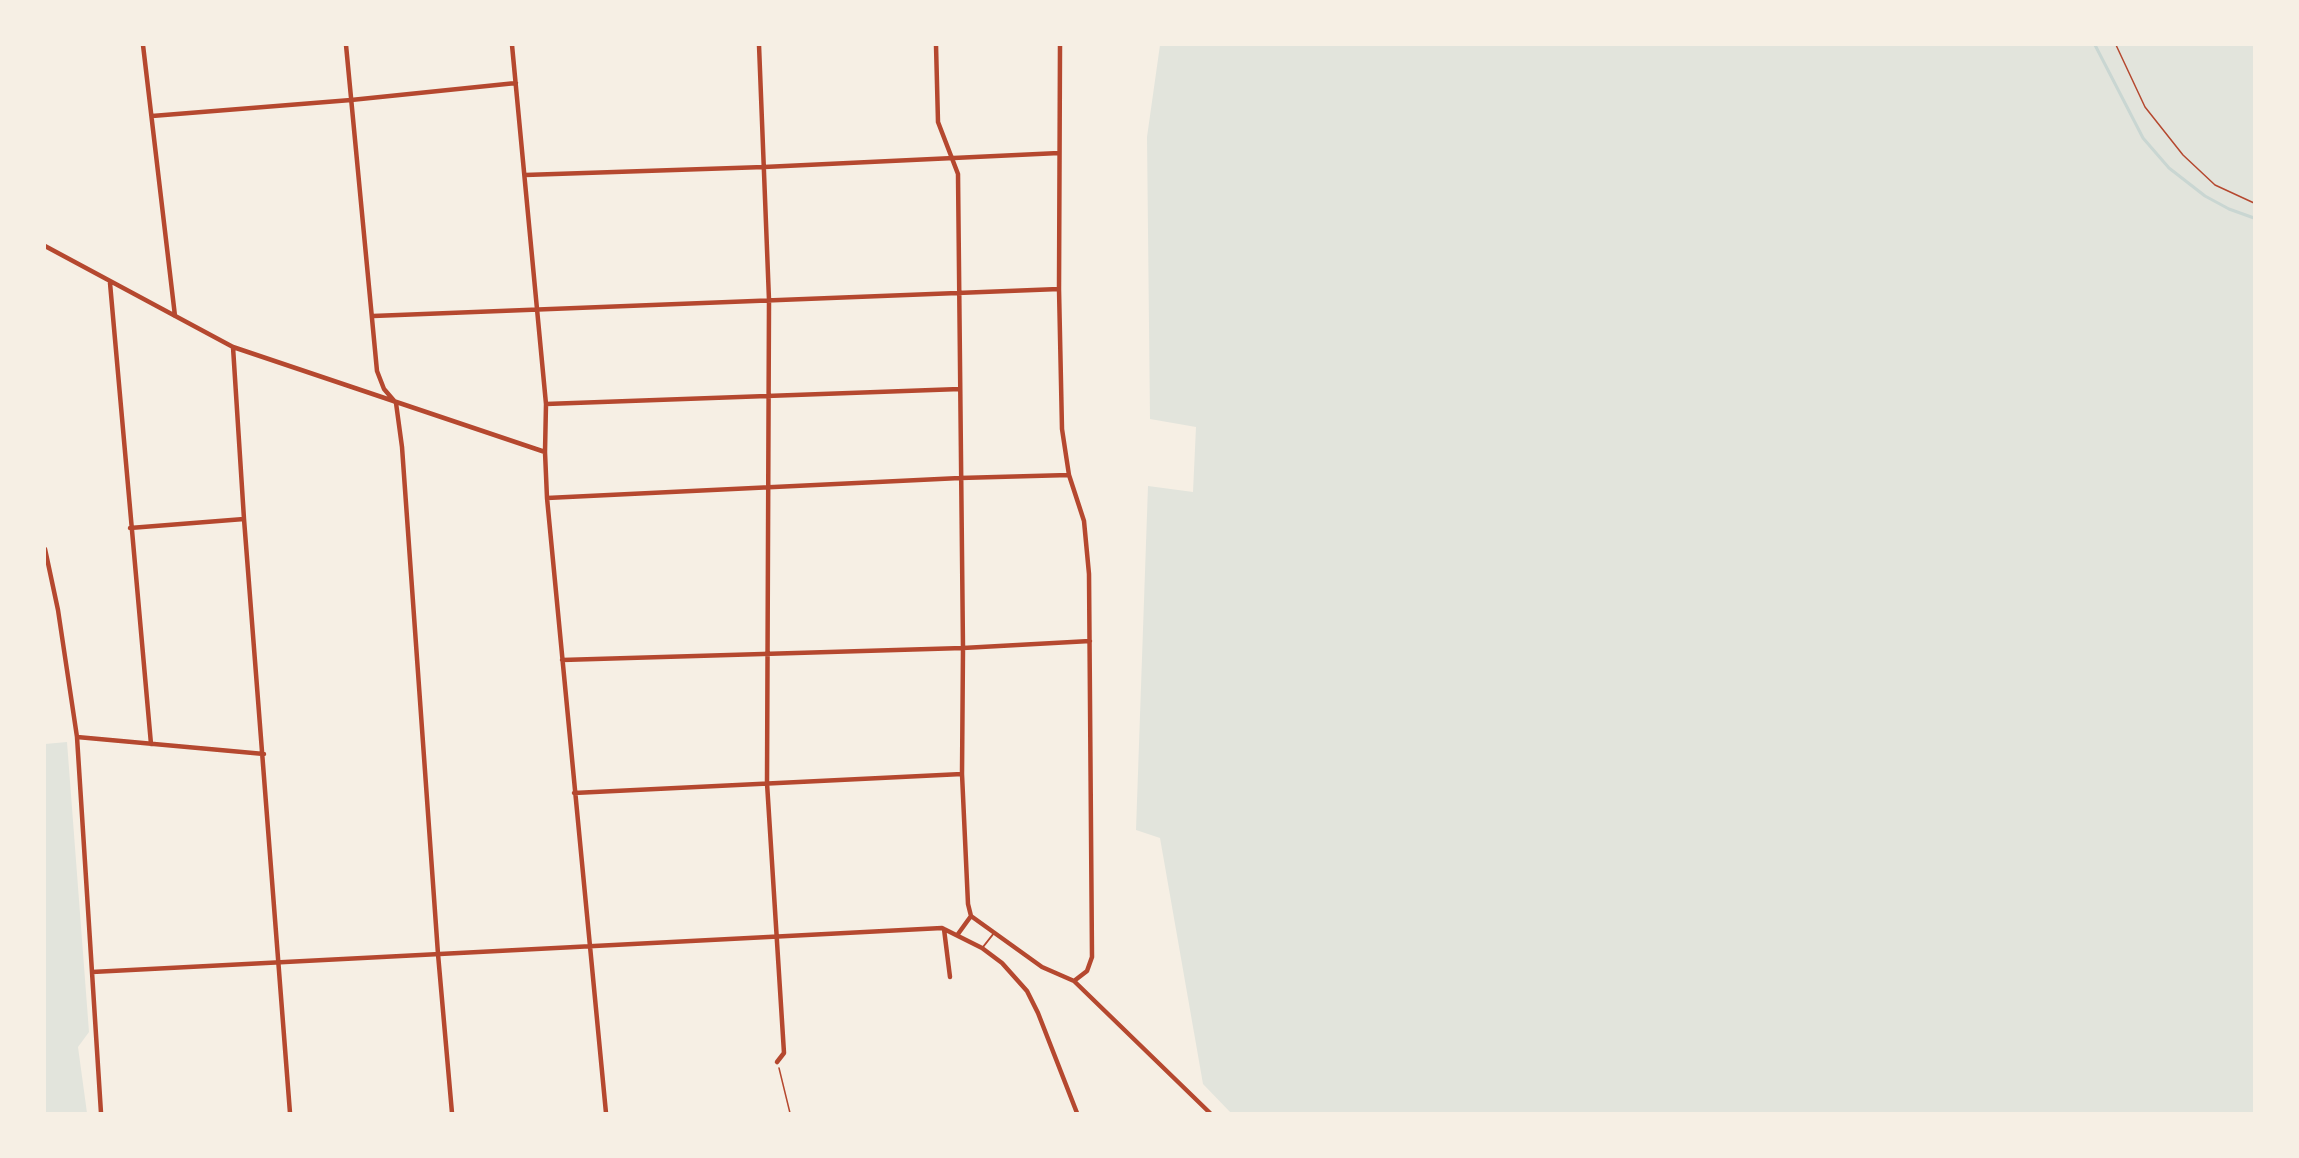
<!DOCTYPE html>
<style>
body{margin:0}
#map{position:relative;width:2299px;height:1158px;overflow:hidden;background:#f6efe4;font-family:Mulish,sans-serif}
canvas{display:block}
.frame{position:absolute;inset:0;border:46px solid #f6efe4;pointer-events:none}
</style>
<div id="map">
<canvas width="2299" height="1158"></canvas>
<div class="frame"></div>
</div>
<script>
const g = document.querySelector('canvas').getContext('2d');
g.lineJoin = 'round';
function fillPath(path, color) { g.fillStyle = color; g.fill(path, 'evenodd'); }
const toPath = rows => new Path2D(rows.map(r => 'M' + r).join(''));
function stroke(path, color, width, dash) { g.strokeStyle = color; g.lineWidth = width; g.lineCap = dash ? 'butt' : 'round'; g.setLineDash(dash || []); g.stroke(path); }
fillPath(toPath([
 [1160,45,2254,45,2254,1113,1231,1113,1203,1084,1160,838,1136,830,1148,486,1193,492,1196,427,1150,419,1147,137],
 [67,742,89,1032,78,1047,87,1113,45,1113,45,744]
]), '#e2e4dc');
stroke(toPath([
 [2095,45,2143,138,2169,168,2205,196,2229,209,2254,218]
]), '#c9d6d2', 3);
stroke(toPath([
 [2116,45,2145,107,2183,155,2215,185,2254,203],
 [779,1068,790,1113]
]), '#b5482f', 1.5);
stroke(toPath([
 [983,947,994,933]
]), '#b5482f', 2);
stroke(toPath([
 [143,45,175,316],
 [346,45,377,371,384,389,396,403,402,447,438,954,452,1113],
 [512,45,546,404,545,452,547,498,606,1113],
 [759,45,769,300,767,783,784,1053,777,1062],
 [936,45,938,122,958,174,963,648,962,774,968,904,971,916],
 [1060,45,1059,289,1062,429,1069,475,1084,521,1089,574,1092,957,1087,971,1074,981],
 [152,116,351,100,516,83],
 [525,175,764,167,1059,153],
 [45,246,233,347,545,452],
 [110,283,151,744],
 [373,316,1059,289],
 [233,347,244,519,290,1113],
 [546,404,960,389],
 [547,498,960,478,1069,475],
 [130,528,244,519],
 [45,549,58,610,77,737,101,1113],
 [562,660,963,648,1090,641],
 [77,737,264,754],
 [574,793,962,774],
 [971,916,1042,967,1074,981,1210,1113],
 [944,929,950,977],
 [958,934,971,916],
 [92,972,942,928,982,948,1002,963,1027,991,1038,1013,1077,1113]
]), '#b5482f', 4.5);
</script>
